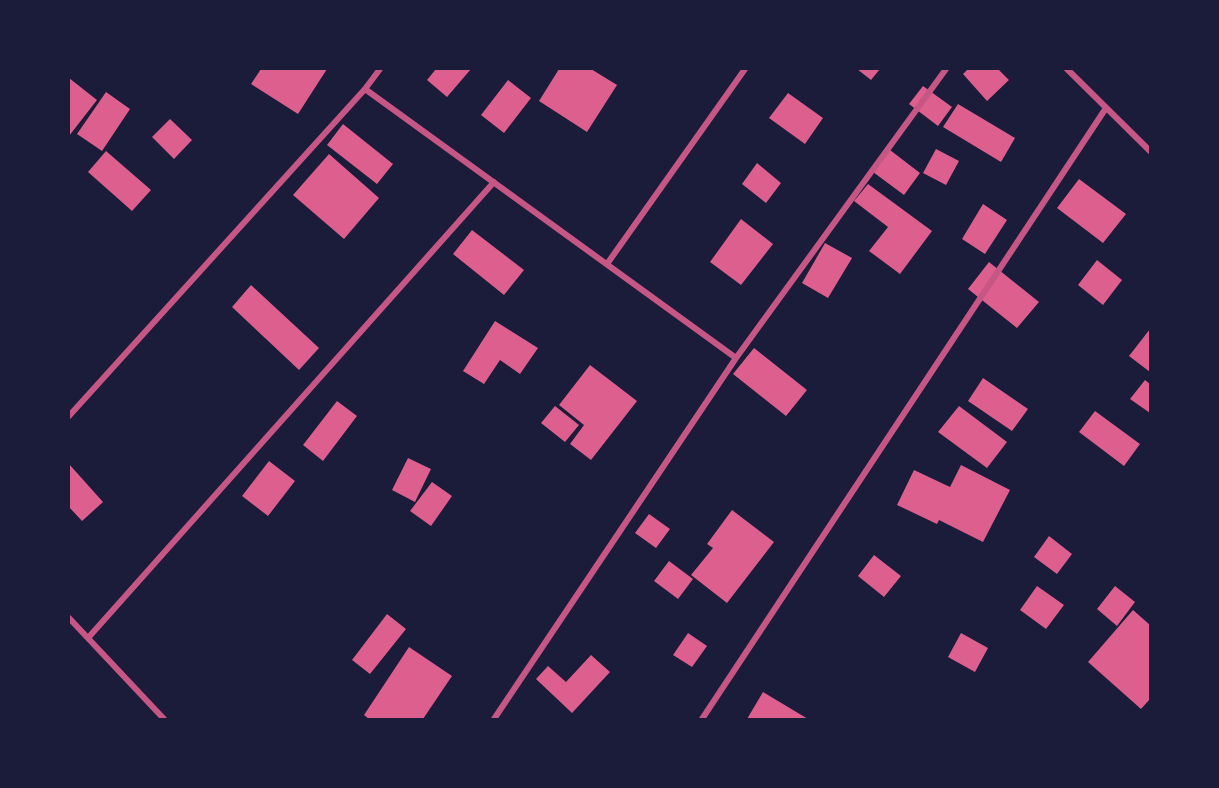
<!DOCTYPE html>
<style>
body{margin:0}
#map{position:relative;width:1219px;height:788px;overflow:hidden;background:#1b1b3a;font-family:Mulish,sans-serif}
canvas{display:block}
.frame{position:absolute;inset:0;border:70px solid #1b1b3a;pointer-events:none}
</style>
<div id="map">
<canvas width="1219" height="788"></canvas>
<div class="frame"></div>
</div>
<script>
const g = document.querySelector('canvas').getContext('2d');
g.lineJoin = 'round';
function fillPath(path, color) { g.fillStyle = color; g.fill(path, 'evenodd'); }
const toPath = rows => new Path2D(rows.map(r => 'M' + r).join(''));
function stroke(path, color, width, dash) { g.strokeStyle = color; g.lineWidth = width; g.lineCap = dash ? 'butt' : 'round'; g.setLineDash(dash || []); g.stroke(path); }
fillPath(toPath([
 [261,69,327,69,298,114,251,84],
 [436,69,471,69,447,97,427,80],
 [559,69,591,69,617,85,587,132,539,101],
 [857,69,880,69,871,80],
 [968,69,998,69,1009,80,987,101,963,74],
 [69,78,97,100,69,136],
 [508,80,531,98,504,133,481,115],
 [923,86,952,107,938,126,909,104],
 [106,92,130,109,102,151,77,134],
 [788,93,823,118,805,144,769,118],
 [958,104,1015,138,1001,162,943,127],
 [170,119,192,140,174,159,152,137],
 [343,124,393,164,377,184,327,145],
 [936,149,959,161,946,185,923,173],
 [890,150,920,173,904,195,873,172],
 [106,151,151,190,132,211,88,172],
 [329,154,379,198,344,239,293,195],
 [757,163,781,183,766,203,742,184],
 [1079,179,1126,214,1103,243,1057,208],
 [868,184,932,231,900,274,869,251,888,227,854,201],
 [983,204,1007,220,985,254,962,239],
 [741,219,773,244,741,285,710,262],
 [472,230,524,270,504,295,453,254],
 [825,243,852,258,828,298,802,283],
 [1097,260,1122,280,1103,305,1078,285],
 [989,262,1039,302,1017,328,968,289],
 [251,285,319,348,299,370,232,307],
 [495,321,538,348,520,374,500,360,484,384,463,371],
 [1150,329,1150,372,1129,356],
 [754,348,807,390,786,416,733,374],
 [590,365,637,401,591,460,570,444,584,425,559,405],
 [983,378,1028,409,1012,431,968,401],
 [1145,380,1150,384,1150,413,1130,399],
 [337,401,357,416,323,461,303,445],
 [555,406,579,425,565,442,541,423],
 [959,406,1007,442,987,468,938,432],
 [1095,411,1140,444,1124,466,1079,432],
 [408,458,431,469,415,502,392,490],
 [269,461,295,481,268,516,242,496],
 [69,464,103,502,82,521,69,507],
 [961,465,1010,490,983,542,939,520,937,524,897,505,914,470,950,487],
 [432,482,452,496,431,526,410,511],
 [732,510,774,542,727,603,691,575,713,548,707,544],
 [649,514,670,529,656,548,635,533],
 [1049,536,1072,554,1057,574,1034,557],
 [874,555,901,576,884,597,858,576],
 [669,561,693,579,678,599,654,581],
 [1037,586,1064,605,1046,629,1020,610],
 [1115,586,1135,602,1117,626,1097,609],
 [1133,610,1150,625,1150,699,1141,709,1088,662],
 [387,614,406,629,370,674,352,660],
 [688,633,707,646,692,667,673,655],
 [961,633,988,648,975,672,948,657],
 [409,647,452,676,423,719,369,719,364,715],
 [591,655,610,672,572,713,536,679,548,666,566,682],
 [763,692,808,719,747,719]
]), '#dd5f8e');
stroke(toPath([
 [1067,69,1150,151],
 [365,89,736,358],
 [607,264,745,69],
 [69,416,365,89,380,69],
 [69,618,164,719],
 [88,638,494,182],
 [494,719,736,358,946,69],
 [702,719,1106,108]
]), '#c65784', 6);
</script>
